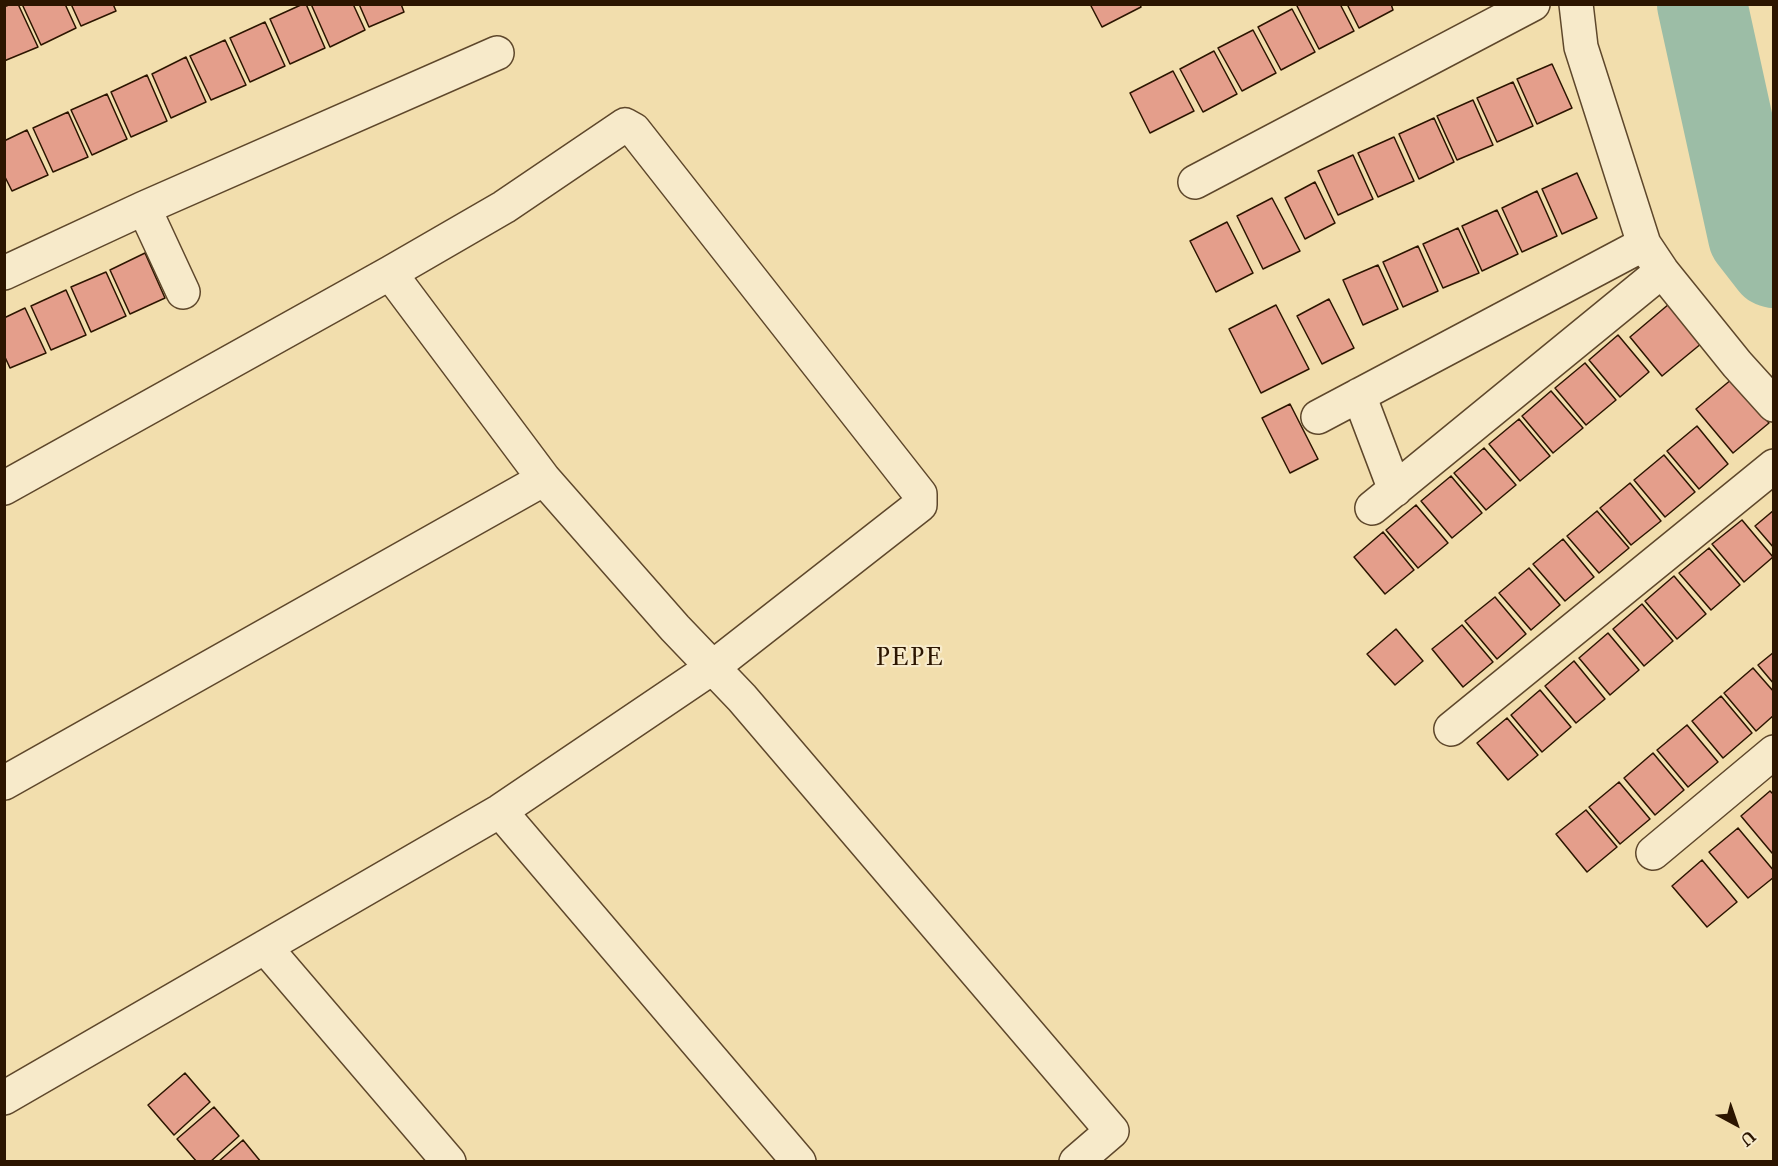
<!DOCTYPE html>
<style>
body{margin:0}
#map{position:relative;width:1778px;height:1166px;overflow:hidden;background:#f2dead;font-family:"IM FELL Double Pica",serif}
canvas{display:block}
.frame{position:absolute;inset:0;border:6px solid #2c1500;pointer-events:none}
.north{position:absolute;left:1706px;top:1094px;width:60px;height:60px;-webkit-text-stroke:4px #f7eaca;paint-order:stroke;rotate:140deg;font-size:16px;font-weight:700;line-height:24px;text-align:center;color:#2c1500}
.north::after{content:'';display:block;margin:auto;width:21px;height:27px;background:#2c1500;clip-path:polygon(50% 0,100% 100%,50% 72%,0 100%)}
</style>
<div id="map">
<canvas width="1778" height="1166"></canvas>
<div class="frame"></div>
<div class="north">U</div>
</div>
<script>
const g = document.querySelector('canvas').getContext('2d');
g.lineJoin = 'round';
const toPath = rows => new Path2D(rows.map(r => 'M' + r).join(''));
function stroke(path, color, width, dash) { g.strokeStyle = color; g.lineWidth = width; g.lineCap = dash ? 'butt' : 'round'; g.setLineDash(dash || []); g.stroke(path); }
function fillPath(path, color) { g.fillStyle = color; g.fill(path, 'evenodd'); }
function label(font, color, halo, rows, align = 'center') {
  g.font = font + ' "IM FELL Double Pica",serif'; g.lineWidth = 4.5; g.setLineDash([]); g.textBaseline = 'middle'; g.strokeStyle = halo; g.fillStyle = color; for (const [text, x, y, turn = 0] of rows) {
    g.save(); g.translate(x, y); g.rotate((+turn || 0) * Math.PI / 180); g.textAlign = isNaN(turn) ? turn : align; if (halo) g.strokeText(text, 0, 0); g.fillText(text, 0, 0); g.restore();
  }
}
stroke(toPath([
 [1702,4,1753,236,1774,263]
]), '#9cbda6', 90);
const building = toPath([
 [11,4,18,4,38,47,4,61,4,7,11,4],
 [22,4,65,4,76,28,41,45,22,4],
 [71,4,113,4,116,11,81,26,71,4],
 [303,4,306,4,325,48,290,64,270,19,303,4],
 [311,4,353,4,365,30,330,47,311,4],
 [359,4,401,4,404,12,369,27,359,4],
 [1090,4,1140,4,1141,7,1102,27,1090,4],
 [1300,4,1340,4,1354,31,1319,49,1297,6,1300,4],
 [1347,4,1391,4,1393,10,1359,28,1347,4],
 [1292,9,1315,52,1281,70,1258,27,1292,9],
 [265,22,285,66,250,82,230,38,265,22],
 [1253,30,1276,73,1242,91,1218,48,1253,30],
 [225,40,246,85,211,100,190,56,225,40],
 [1214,51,1237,94,1203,112,1180,69,1214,51],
 [186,57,206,102,171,118,152,74,186,57],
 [1552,64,1572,108,1537,124,1517,79,1552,64],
 [1173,71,1194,111,1150,133,1130,93,1173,71],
 [147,75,167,121,131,137,111,92,147,75],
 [1513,82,1533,126,1497,142,1477,98,1513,82],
 [107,94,127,139,92,155,71,110,107,94],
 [1473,100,1493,145,1457,160,1437,116,1473,100],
 [68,112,88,157,53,172,33,128,68,112],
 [1434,118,1454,162,1419,179,1399,134,1434,118],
 [27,130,48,175,12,191,4,175,4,141,27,130],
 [1394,137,1414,181,1378,197,1358,153,1394,137],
 [1353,155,1373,199,1338,215,1318,171,1353,155],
 [1577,173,1597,218,1562,234,1542,189,1577,173],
 [1315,182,1335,223,1305,239,1285,198,1315,182],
 [1537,191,1557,236,1522,252,1502,208,1537,191],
 [1272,198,1300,251,1263,269,1237,216,1272,198],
 [1497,210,1518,254,1482,271,1462,226,1497,210],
 [1227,222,1253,273,1216,292,1190,241,1227,222],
 [1458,228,1479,273,1443,288,1423,244,1458,228],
 [1418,246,1438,291,1403,307,1383,262,1418,246],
 [145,253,165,298,130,314,110,270,145,253],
 [1378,265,1398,309,1363,325,1343,280,1378,265],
 [106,272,126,316,91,332,71,287,106,272],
 [66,290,86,335,51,350,31,306,66,290],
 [1329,299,1354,348,1322,364,1297,316,1329,299],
 [1669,304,1702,343,1662,376,1630,337,1669,304],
 [1276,305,1309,369,1261,393,1229,329,1276,305],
 [25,308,46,353,10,368,4,355,4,318,25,308],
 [1618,335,1649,372,1620,397,1589,360,1618,335],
 [1585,363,1616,400,1586,425,1555,388,1585,363],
 [1732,379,1769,423,1733,453,1696,409,1732,379],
 [1551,391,1583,428,1553,453,1522,416,1551,391],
 [1290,404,1318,459,1290,473,1262,418,1290,404],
 [1519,419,1550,456,1520,481,1489,444,1519,419],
 [1697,426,1728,464,1699,489,1667,451,1697,426],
 [1484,448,1516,485,1486,510,1454,473,1484,448],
 [1664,455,1695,492,1665,517,1634,480,1664,455],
 [1451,476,1482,513,1452,538,1421,501,1451,476],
 [1630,483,1661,521,1631,545,1600,508,1630,483],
 [1416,505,1448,543,1418,568,1386,530,1416,505],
 [1774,510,1774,548,1755,526,1774,510],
 [1597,511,1629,548,1599,573,1567,536,1597,511],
 [1742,520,1773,557,1744,582,1712,544,1742,520],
 [1383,532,1414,570,1385,594,1354,557,1383,532],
 [1563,539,1594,577,1565,601,1533,564,1563,539],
 [1709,548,1740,585,1711,610,1679,573,1709,548],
 [1529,568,1560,605,1531,630,1499,593,1529,568],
 [1674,576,1706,614,1677,639,1645,601,1674,576],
 [1495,597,1526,634,1497,659,1465,621,1495,597],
 [1642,604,1673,641,1644,666,1613,629,1642,604],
 [1462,625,1493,662,1463,687,1432,649,1462,625],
 [1396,629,1423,661,1395,685,1367,654,1396,629],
 [1608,633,1639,670,1610,695,1579,658,1608,633],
 [1774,652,1774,684,1758,665,1774,652],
 [1574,661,1605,699,1576,723,1545,686,1574,661],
 [1753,668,1774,692,1774,715,1756,731,1724,693,1753,668],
 [1540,690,1571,727,1542,752,1511,715,1540,690],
 [1721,696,1752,733,1723,758,1692,721,1721,696],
 [1507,718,1538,755,1508,780,1477,743,1507,718],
 [1687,725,1718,762,1688,787,1657,750,1687,725],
 [1653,753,1684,790,1655,815,1624,778,1653,753],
 [1619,782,1650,819,1620,844,1589,807,1619,782],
 [1770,791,1774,795,1774,852,1772,853,1741,816,1770,791],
 [1586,810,1617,847,1587,872,1556,834,1586,810],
 [1738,828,1774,871,1774,877,1748,898,1709,852,1738,828],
 [1702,860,1737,902,1707,927,1672,886,1702,860],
 [185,1073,210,1102,174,1135,148,1105,185,1073],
 [214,1107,239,1136,210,1162,197,1162,177,1139,214,1107],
 [243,1140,261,1162,218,1162,243,1140]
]);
fillPath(building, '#e49e8b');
stroke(building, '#2c1500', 1.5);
const street = toPath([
 [1576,4,1581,47,1644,244,1662,271,1737,364,1774,405],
 [1195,182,1533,4],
 [144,208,183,292],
 [4,273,144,208,497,53],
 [390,273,544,479,675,628,742,698,1112,1131,1076,1162],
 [1359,395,1395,490],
 [1318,417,1644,244],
 [4,488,390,273,504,207,625,125,634,130,920,494,920,505,713,667,500,811,4,1098],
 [1372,508,1662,271],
 [1451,729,1774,466],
 [4,783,544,479],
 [500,811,799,1162],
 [1653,853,1774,752],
 [265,947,449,1162]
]);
stroke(street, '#5e472b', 36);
stroke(street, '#f7eaca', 33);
g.letterSpacing = '1.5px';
label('24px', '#2c1500', '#f7eaca', [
 ["PEPE",910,660]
]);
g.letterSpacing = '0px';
</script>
